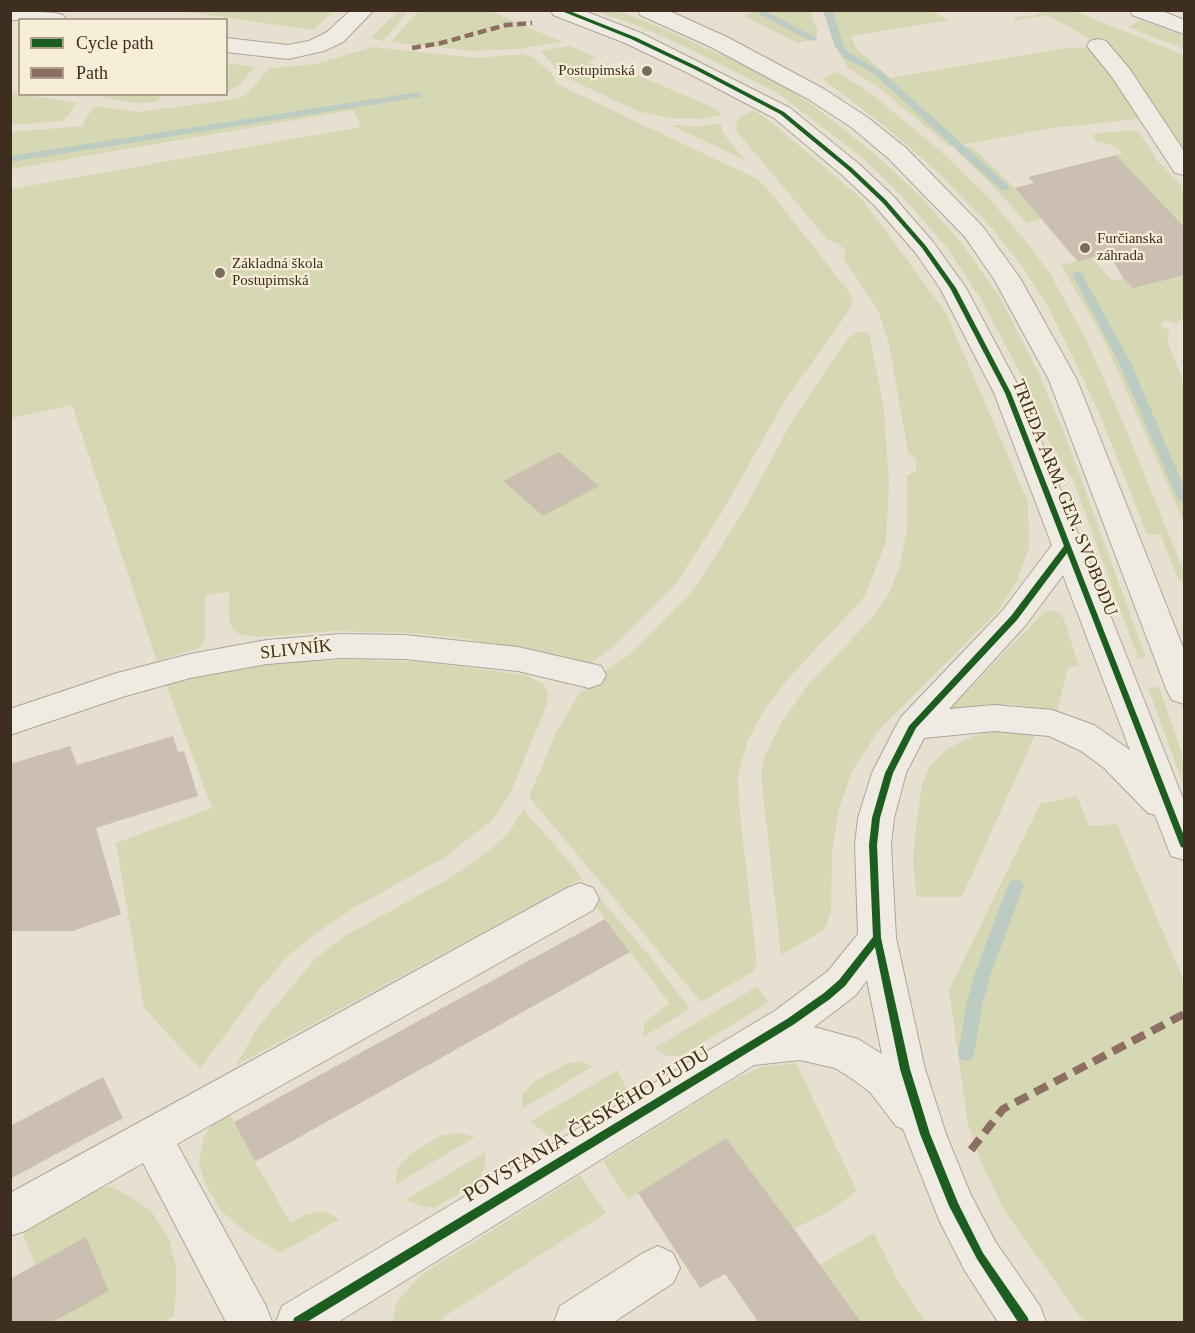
<!DOCTYPE html>
<meta charset="utf-8">
<style>
body{margin:0}
#map{position:relative;width:1195px;height:1333px;overflow:hidden;background:#e7e0d1;font-family:Georgia,serif}
canvas{display:block}
.frame{position:absolute;inset:0;border:12px solid #3d2e20;pointer-events:none}
.legend{position:absolute;left:18px;top:18px;width:210px;height:78px;box-sizing:border-box;background:#f7eed8;border:2px solid #ada18e;margin:0;padding:8px 10px;list-style:none;font-size:18px;color:#3d2e20}
.legend li{display:flex;align-items:center;gap:12px;height:30px}
.legend b{width:30px;border:2px solid #ada18e}
</style>
<div id="map">
<canvas width="1195" height="1333"></canvas>
<div class="frame"></div>
<ul class="legend">
<li><b style="height:8px;background:#1b5e20"></b>Cycle path</li>
<li><b style="height:8px;background:#8d6e63"></b>Path</li>
</ul>
</div>
<script>
const g = document.querySelector('canvas').getContext('2d');
g.lineJoin = 'round';
function fillPath(path, color) { g.fillStyle = color; g.fill(path, 'evenodd'); }
const toPath = rows => new Path2D(rows.map(r => 'M' + r).join(''));
function stroke(path, color, width, dash) { g.strokeStyle = color; g.lineWidth = width; g.lineCap = dash ? 'butt' : 'round'; g.setLineDash(dash || []); g.stroke(path); }
function label(font, color, halo, rows, align = 'center') {
  g.font = font + ' Georgia,serif'; g.lineWidth = 4.5; g.setLineDash([]); g.textBaseline = 'middle'; g.strokeStyle = halo; g.fillStyle = color; for (const [text, x, y, turn = 0] of rows) {
    g.save(); g.translate(x, y); g.rotate((+turn || 0) * Math.PI / 180); g.textAlign = isNaN(turn) ? turn : align; if (halo) g.strokeText(text, 0, 0); g.fillText(text, 0, 0); g.restore();
  }
}
fillPath(toPath([
 [754,10,810,11,818,32,816,38,798,43,744,16],
 [181,11,334,11,313,30],
 [398,11,408,11,383,41,371,38],
 [491,11,562,42,518,49,472,51,391,42,418,11],
 [594,11,617,11,641,19,760,72,785,87,818,109,875,154,922,198,964,246,1001,299,1038,372,1067,440,1146,658,1138,658,1073,480,1048,440,1020,373,982,301,947,248,905,199,864,159,776,92,686,47,636,25],
 [825,11,930,11,950,20,851,36,855,47,890,78,1066,48,1093,47,1147,118,1053,128,950,147,878,87,848,68,841,55],
 [1042,11,1074,11,1184,55,1184,149,1103,46,1047,15,1015,21,1015,17,1036,15],
 [1141,20,1184,36,1184,49,1128,27],
 [569,46,596,57,587,62,622,77,630,72,710,106,723,115,701,119,669,118,637,111,563,76,541,51],
 [373,47,477,58,522,54,533,57,552,74,557,84,757,179,767,188,853,297,850,309,784,402,721,514,674,586,613,647,588,665,463,638,411,633,335,631,257,637,241,635,233,630,229,618,229,592,205,595,205,640,199,648,157,661,72,405,11,418,11,189,361,127,353,110,11,169,11,132,83,126,84,120,95,106,138,112,229,100,245,96,270,68,315,64],
 [226,63,254,67,240,85,227,92,227,76,230,71,227,70],
 [837,72,869,92,938,149,986,195,1025,240,1051,275,1088,343,1128,434,1184,572,1184,581,1179,581,1160,534,1147,535,1102,420,1079,370,1051,312,1024,269,991,227,939,173,887,128,823,79],
 [10,93,20,94,77,103,63,121,11,125],
 [104,95,104,94,163,95,156,102,137,103,102,97],
 [753,110,765,117,862,199,946,313,1028,502,1029,548,1017,581,999,610,878,731,852,771,838,811,832,855,831,913,824,930,781,955,761,775,764,758,782,722,807,686,873,617,889,594,900,565,907,529,907,476,916,471,916,459,908,452,889,344,878,310,844,259,846,252,839,244,828,240,738,133,736,124,739,118],
 [721,124,722,132,746,161,671,125,696,126],
 [1135,130,1139,132,1158,161,1184,188,1184,228,1116,155,1123,153,1115,146,1096,141,1093,138,1093,135,1099,133],
 [971,146,1015,188,1042,219,1027,223,988,181,954,149],
 [1092,258,1113,281,1123,278,1131,287,1168,279,1184,270,1184,318,1175,324,1165,320,1160,326,1169,330,1168,343,1184,383,1184,522,1104,340,1061,265],
 [859,332,869,333,884,410,889,483,886,541,865,596,788,679,766,707,748,740,738,775,739,806,757,963,754,971,701,1002,529,797,555,735,579,694,601,674,633,652,695,588,744,510,792,421,848,338],
 [1052,610,1059,613,1064,619,1079,666,1068,667,1057,712,1009,704,950,712,949,710,1043,613],
 [355,660,423,662,526,675,543,684,548,694,546,707,509,796,490,822,442,859,355,907,312,936,286,958,257,992,200,1069,144,1008,116,843,212,808,165,682,281,662],
 [1159,687,1184,760,1184,786,1148,688],
 [994,731,1036,733,962,897,917,897,913,861,916,826,922,785,928,769,947,749,973,736],
 [1077,796,1089,826,1117,824,1184,981,1184,1322,1084,1322,1004,1210,980,1159,968,1125,949,990,1040,804],
 [523,809,583,878,235,1066,259,1026,315,959,345,936,450,878,486,853,509,833],
 [598,896,652,959,690,1009,643,1037,644,1023,669,1003,591,900],
 [756,987,769,1002,681,1056,667,1056,655,1048],
 [580,1061,593,1066,522,1109,522,1096,532,1083,566,1064],
 [796,1063,857,1191,830,1211,794,1229,726,1138,628,1200,603,1161,738,1077,761,1067],
 [618,1070,627,1091,551,1137,530,1122],
 [228,1111,255,1162,291,1223,305,1215,323,1211,340,1219,280,1253,245,1231,221,1211,205,1184,199,1163,204,1137,213,1122],
 [460,1133,475,1137,396,1184,397,1168,412,1153,442,1135],
 [485,1152,485,1165,478,1182,435,1208,421,1206,405,1200],
 [580,1175,606,1213,442,1318,441,1322,392,1322,397,1302,421,1275],
 [112,1187,131,1197,151,1211,168,1236,176,1265,176,1293,174,1316,164,1322,61,1322,59,1318,109,1290,86,1238,35,1265,20,1227,87,1189],
 [874,1233,898,1281,926,1322,862,1322,826,1273,749,1307]
]), '#d6d7b3');
fillPath(toPath([
 [752,10,764,10,818,39,810,41,752,10],
 [823,10,832,10,844,47,849,53,880,70,1009,186,1009,190,1001,190,874,74,843,57,835,47,823,10],
 [418,92,423,95,421,97,10,162,10,156,418,92],
 [1077,271,1082,274,1131,363,1184,487,1184,504,1178,500,1119,363,1072,274,1077,271],
 [1016,879,1021,881,1024,885,990,976,982,1006,974,1054,972,1059,966,1061,960,1059,958,1054,966,1006,974,976,1008,885,1011,881,1016,879]
]), '#bcccc2');
fillPath(toPath([
 [1116,155,1185,228,1185,275,1133,288,1124,279,1108,253,1078,262,1015,188,1034,183,1028,177],
 [559,452,599,486,543,516,503,481],
 [173,736,178,752,184,751,198,796,96,828,121,914,73,931,10,931,10,764,70,746,77,765],
 [605,919,630,952,255,1162,234,1122],
 [103,1077,123,1118,10,1179,10,1126],
 [726,1138,794,1229,862,1323,759,1323,725,1274,700,1288,638,1193],
 [86,1237,109,1291,51,1323,10,1323,10,1279]
]), '#cbbfb2');
const minor = toPath([
 [10,10,55,13,63,15,66,20,10,20,10,10],
 [351,10,374,10,343,42,324,51,288,59,226,52,226,38,288,45,309,41,327,32,351,10],
 [551,10,582,10,641,33,790,108,859,164,893,196,933,242,966,288,1022,393,1184,801,1184,860,1171,856,1155,815,1148,813,1104,768,1081,751,1049,736,994,731,924,738,906,773,894,818,891,845,896,938,925,1069,946,1134,970,1193,995,1241,1040,1306,1046,1322,998,1322,965,1271,939,1220,903,1129,896,1126,870,1092,851,1078,835,1068,800,1060,754,1065,338,1322,276,1322,282,1306,776,1010,828,971,858,934,855,845,858,818,872,773,896,726,901,717,1003,610,1052,545,994,393,940,288,915,252,875,206,841,174,774,118,688,73,625,43,553,15,551,10],
 [1063,575,1130,750,1094,725,1052,710,994,705,949,709,1025,626,1063,575],
 [867,980,882,1054,858,1039,814,1027,856,995,867,980],
 [638,10,667,10,727,37,824,89,867,117,906,148,983,227,1020,278,1077,380,1184,650,1184,704,1172,700,1167,691,1049,380,994,279,965,237,888,158,851,127,808,99,711,47,640,15,638,10],
 [1130,10,1160,10,1184,20,1184,34,1132,15,1130,10],
 [1098,39,1106,41,1129,68,1184,151,1184,175,1175,173,1112,77,1087,46,1090,41,1098,39],
 [341,634,405,635,518,647,601,666,606,675,601,684,589,688,518,671,405,659,341,658,267,664,190,678,122,697,10,735,10,709,117,673,190,654,267,640,341,634],
 [580,883,593,888,599,899,593,910,177,1144,266,1306,272,1322,226,1322,143,1163,25,1231,10,1236,10,1193,567,888,580,883],
 [658,1246,673,1253,680,1268,673,1283,614,1322,554,1322,560,1306,643,1253,658,1246]
]);
stroke(minor, '#ada599', 2);
fillPath(minor, '#efebe3');
stroke(toPath([
 [412,48,441,43,506,25,532,23]
]), '#8d6e63', 4.5, [9, 4.5]);
stroke(toPath([
 [971,1150,1003,1109,1184,1014]
]), '#8d6e63', 8, [14, 8]);
fillPath(toPath([
 [559,10,567,10,635,37,698,67,784,112,852,168,886,200,926,246,956,288,1011,393,1184,836,1184,848,1181,847,1180,845,1067,553,1017,620,916,728,893,773,880,818,877,845,881,938,910,1069,930,1134,958,1203,983,1253,1028,1318,1029,1322,1018,1322,977,1259,949,1206,920,1134,900,1069,875,947,845,986,830,999,793,1025,307,1322,293,1322,294,1318,787,1019,824,993,839,980,873,937,869,845,872,818,885,773,909,726,1011,616,1064,546,1005,393,950,288,922,248,882,202,848,170,780,114,694,69,631,39,559,10]
]), '#1b5e20');
for (const [x, y, r, color] of [
 [647,71,6,"#786c5e"],
 [1085,248,6,"#786c5e"],
 [220,273,6,"#786c5e"]
]) { const dot = new Path2D(); dot.arc(x, y, r, 0, 2 * Math.PI); g.fillStyle = color; g.fill(dot); stroke(dot, '#f7eed8', 2); }
label('15px', '#3d2e20', '#f7eed8', [
 ["Postupimská",635,71,"right"],
 ["Furčianska",1097,239],
 ["záhrada",1097,256],
 ["Základná škola",232,264],
 ["Postupimská",232,281]
], 'left');
label('18px', '#3d2e20', '#f7eed8', [
 ["TRIEDA ARM. GEN. SVOBODU",1064,498,68],
 ["SLIVNÍK",296,650,-6]
]);
label('21px', '#3d2e20', '#f7eed8', [
 ["POVSTANIA ČESKÉHO ĽUDU",587,1125,-31]
]);
</script>
